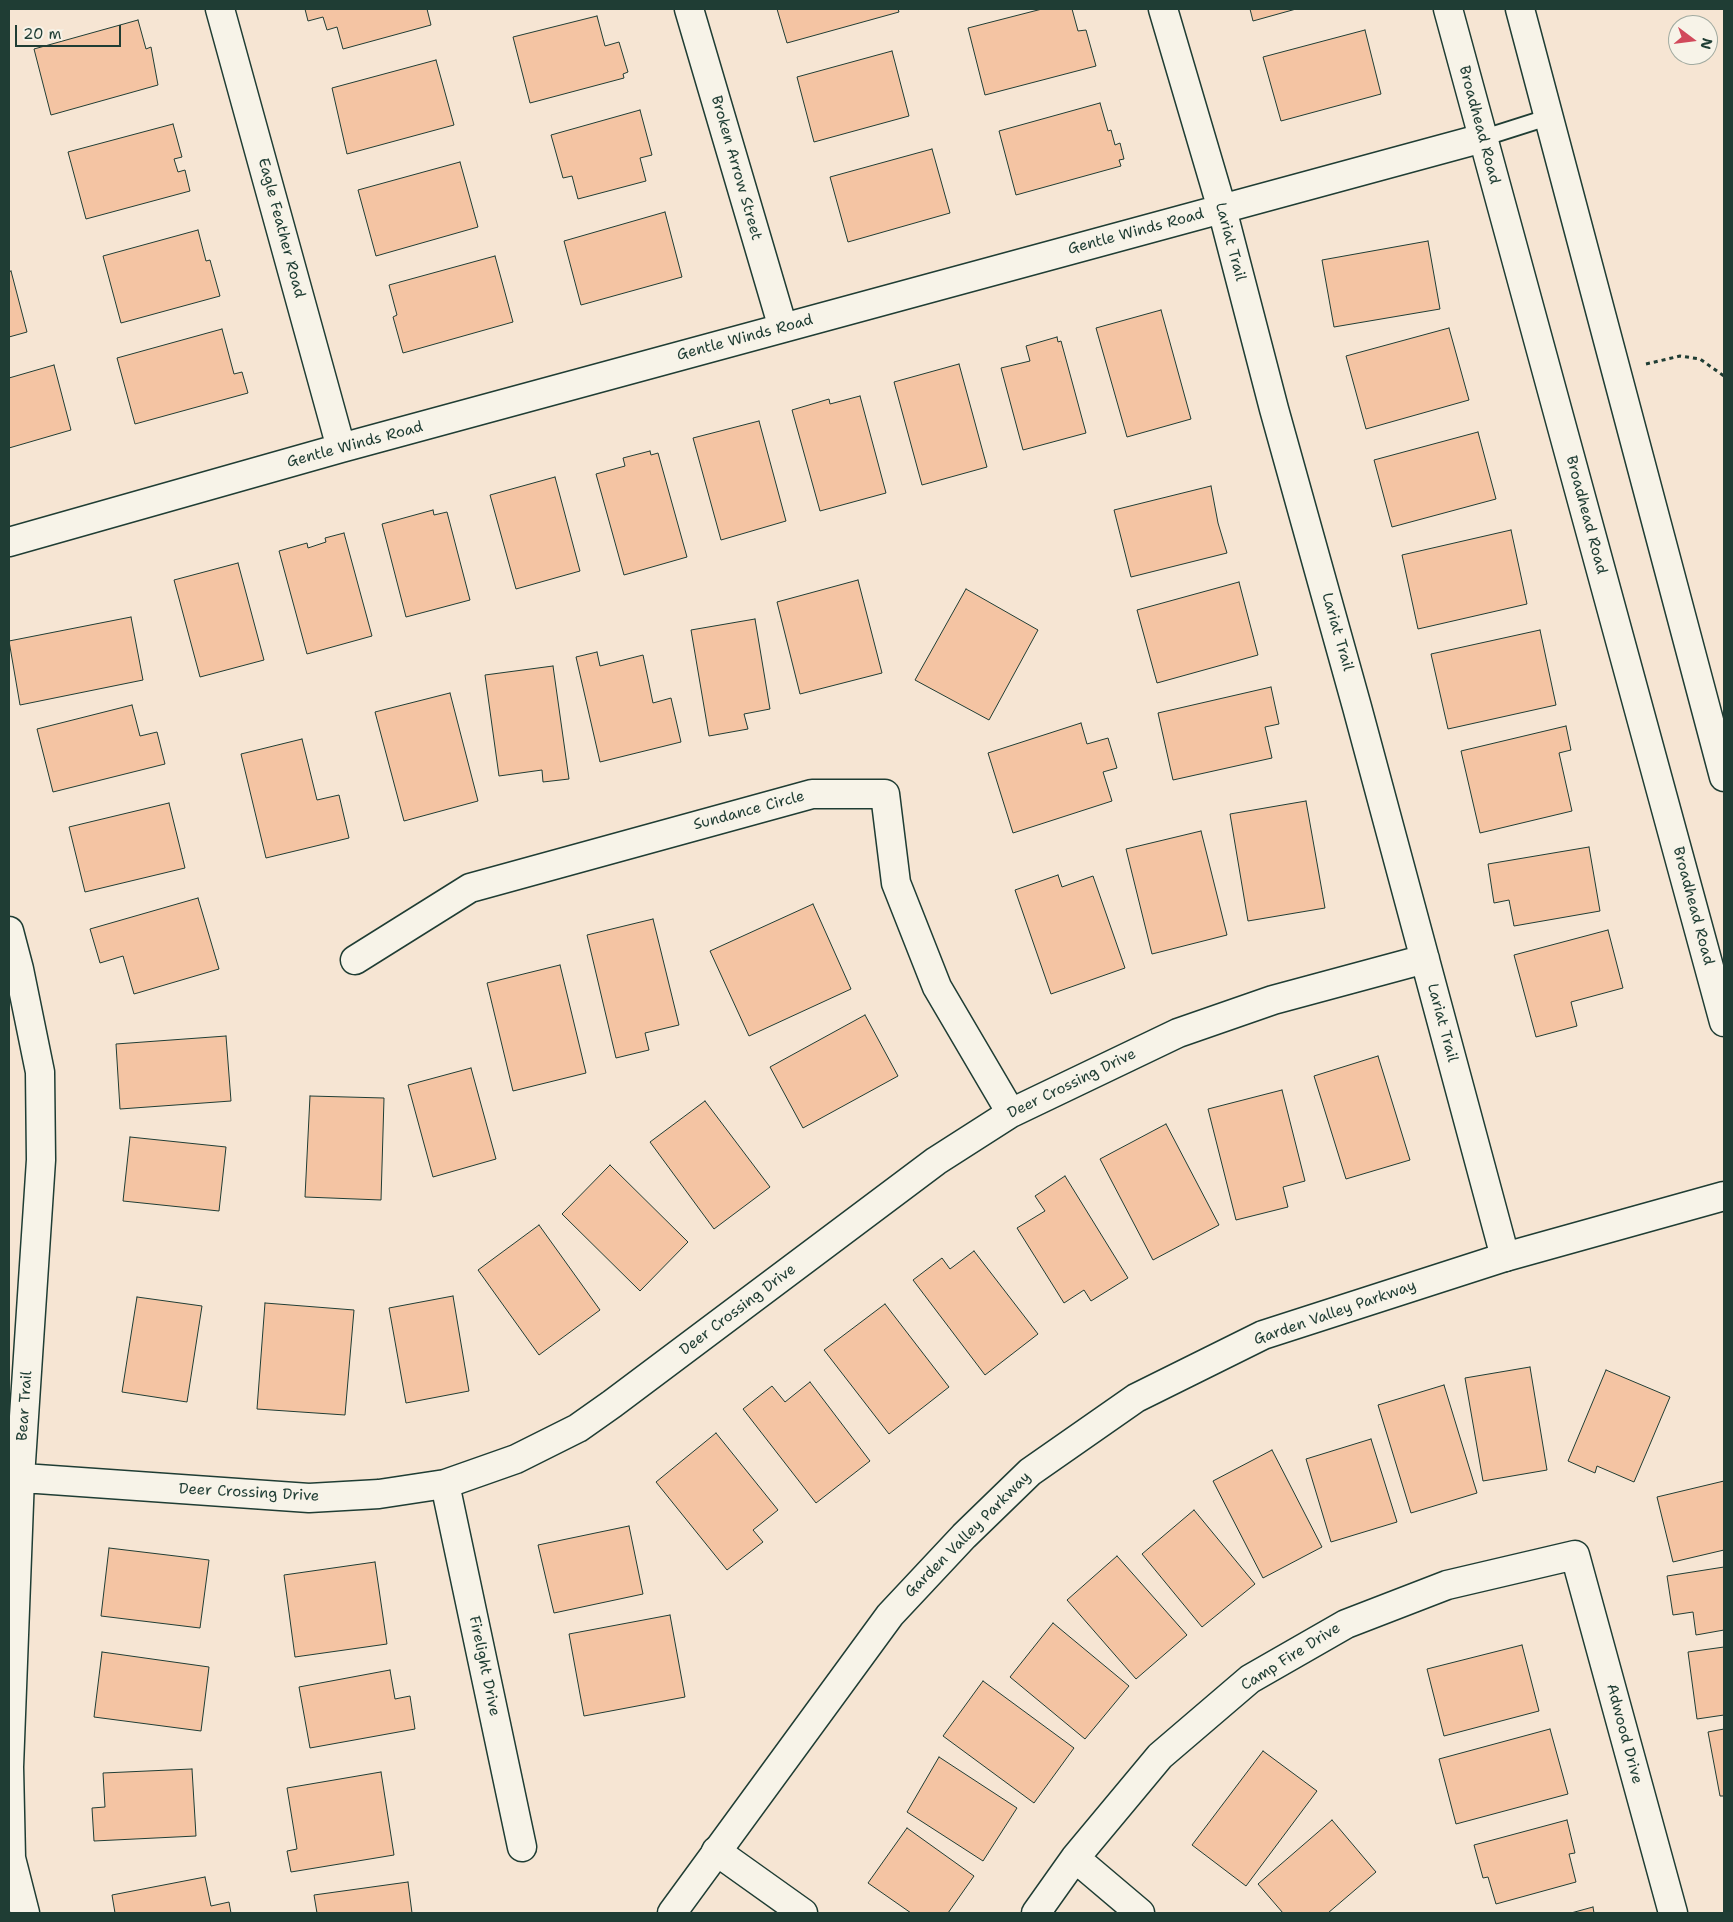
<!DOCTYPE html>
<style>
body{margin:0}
#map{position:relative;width:1733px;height:1922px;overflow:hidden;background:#f6e5d3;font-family:"Shantell Sans",sans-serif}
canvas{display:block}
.frame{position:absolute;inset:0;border:10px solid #1f3d34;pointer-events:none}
.north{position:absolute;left:1668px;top:15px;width:50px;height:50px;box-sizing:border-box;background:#f7f3e8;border:1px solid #a1aaa0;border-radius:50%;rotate:105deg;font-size:14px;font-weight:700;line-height:20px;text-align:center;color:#1f3d34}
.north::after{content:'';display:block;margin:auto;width:18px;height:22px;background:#d1495b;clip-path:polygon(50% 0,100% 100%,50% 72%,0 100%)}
.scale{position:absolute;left:15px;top:25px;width:106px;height:22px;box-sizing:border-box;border:2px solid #1f3d34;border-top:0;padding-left:6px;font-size:15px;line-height:18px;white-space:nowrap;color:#1f3d34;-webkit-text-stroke:4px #f7f3e8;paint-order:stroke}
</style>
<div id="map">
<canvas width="1733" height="1922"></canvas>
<div class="frame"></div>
<div class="north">N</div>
<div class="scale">20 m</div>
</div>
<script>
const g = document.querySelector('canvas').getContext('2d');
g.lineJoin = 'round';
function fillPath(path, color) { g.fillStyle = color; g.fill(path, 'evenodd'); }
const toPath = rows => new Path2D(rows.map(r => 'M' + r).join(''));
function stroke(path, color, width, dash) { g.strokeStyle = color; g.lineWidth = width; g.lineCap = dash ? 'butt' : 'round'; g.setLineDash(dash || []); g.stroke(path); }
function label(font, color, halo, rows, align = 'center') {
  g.font = font + ' "Shantell Sans",sans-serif'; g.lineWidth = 4; g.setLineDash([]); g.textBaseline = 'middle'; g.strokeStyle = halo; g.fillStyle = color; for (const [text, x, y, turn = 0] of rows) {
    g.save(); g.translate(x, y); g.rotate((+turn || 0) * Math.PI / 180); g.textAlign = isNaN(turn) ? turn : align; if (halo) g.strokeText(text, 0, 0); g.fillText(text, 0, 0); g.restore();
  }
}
const building = toPath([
 [305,9,427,9,431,25,343,49,337,27,327,30,323,17,308,21,305,9],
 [777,9,898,9,899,12,787,43,777,9],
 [1042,9,1072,9,1078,31,1086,30,1096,66,985,95,968,28,1042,9],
 [1250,9,1296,9,1253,21,1250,9],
 [597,16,605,46,619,42,628,72,623,74,624,78,530,103,513,37,597,16],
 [138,20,146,49,151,47,158,85,51,115,34,49,138,20],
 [1365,30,1381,94,1281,121,1263,57,1365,30],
 [892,51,909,116,814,142,797,77,892,51],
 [436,60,454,125,347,154,332,88,436,60],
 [1100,103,1108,131,1111,130,1115,145,1120,143,1124,159,1119,160,1121,166,1016,195,999,131,1100,103],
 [640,110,652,155,640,158,646,181,578,199,572,176,563,178,551,135,640,110],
 [173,124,182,157,174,159,178,172,185,170,190,191,86,219,68,152,173,124],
 [932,149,950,213,848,242,830,177,932,149],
 [460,162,478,227,376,256,358,190,460,162],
 [665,212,682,277,581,305,564,241,665,212],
 [198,230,206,261,210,260,220,296,121,323,103,256,198,230],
 [1428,241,1440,309,1334,327,1322,260,1428,241],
 [495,256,513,322,403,353,393,317,397,315,389,285,495,256],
 [11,271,27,332,9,337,9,272,11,271],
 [1161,310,1191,419,1127,437,1096,328,1161,310],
 [1449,328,1469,400,1366,429,1346,356,1449,328],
 [222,329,234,374,242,372,248,393,135,424,117,358,222,329],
 [1057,337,1058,342,1061,341,1086,433,1023,450,1001,368,1030,361,1026,346,1057,337],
 [959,364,987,467,922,485,894,382,959,364],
 [54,365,71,430,9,448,9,378,54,365],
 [860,396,886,493,820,511,792,410,829,399,830,404,860,396],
 [759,421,786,521,721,540,693,438,759,421],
 [1478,432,1496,499,1392,527,1374,460,1478,432],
 [650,451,651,455,658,453,687,557,624,575,596,474,625,466,623,458,650,451],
 [555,477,580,571,516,589,490,495,555,477],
 [1211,486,1218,523,1227,553,1131,577,1114,510,1211,486],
 [433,510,434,515,447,512,470,600,406,617,382,524,433,510],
 [1511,530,1527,604,1418,629,1402,555,1511,530],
 [344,533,372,636,307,654,279,551,307,543,308,548,326,542,325,538,344,533],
 [238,563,264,660,200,677,174,580,238,563],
 [858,580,882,673,800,694,777,602,858,580],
 [1239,582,1258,655,1157,683,1137,610,1239,582],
 [966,589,1038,630,989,720,915,680,966,589],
 [131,617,143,680,20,705,9,641,131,617],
 [755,619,770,709,744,714,748,729,709,736,691,630,755,619],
 [1540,630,1556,705,1448,729,1431,654,1540,630],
 [597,652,600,666,643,655,653,703,671,698,681,742,600,762,576,657,597,652],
 [553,666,569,779,543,782,542,770,499,776,485,675,553,666],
 [1271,687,1279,724,1265,727,1272,758,1173,780,1158,713,1271,687],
 [450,693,478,801,404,821,375,712,450,693],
 [132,705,140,736,157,732,165,764,53,792,37,729,132,705],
 [1081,723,1087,744,1108,738,1117,768,1103,772,1112,801,1013,833,988,753,1081,723],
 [1566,726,1571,750,1559,753,1572,811,1480,833,1461,751,1566,726],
 [302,739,317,800,339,795,349,838,266,858,241,754,302,739],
 [1306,801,1325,908,1248,921,1230,814,1306,801],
 [169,803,185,868,85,892,69,827,169,803],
 [1201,831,1227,935,1152,954,1126,849,1201,831],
 [1589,847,1600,911,1514,926,1509,900,1494,903,1488,864,1589,847],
 [1058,875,1062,887,1093,876,1125,968,1051,994,1015,890,1058,875],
 [198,898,219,969,134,994,123,956,100,963,90,929,198,898],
 [813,904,851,989,749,1036,710,951,813,904],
 [653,919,679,1025,645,1033,649,1050,616,1058,587,935,653,919],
 [1608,930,1623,988,1571,1002,1577,1026,1536,1037,1514,955,1608,930],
 [560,965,586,1073,513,1091,487,983,560,965],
 [865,1015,898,1076,803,1128,770,1067,865,1015],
 [226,1036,231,1101,120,1109,116,1044,226,1036],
 [1378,1056,1410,1160,1346,1179,1314,1076,1378,1056],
 [471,1068,496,1159,433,1177,408,1085,471,1068],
 [1282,1090,1305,1181,1283,1187,1288,1207,1236,1220,1208,1109,1282,1090],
 [310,1096,384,1098,381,1200,305,1197,310,1096],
 [705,1101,770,1187,714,1229,650,1142,705,1101],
 [1166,1124,1219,1225,1153,1260,1100,1159,1166,1124],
 [130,1137,226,1147,219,1211,123,1201,130,1137],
 [610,1165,688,1242,640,1291,562,1214,610,1165],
 [1065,1176,1128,1278,1091,1301,1084,1290,1064,1303,1017,1228,1045,1211,1035,1196,1065,1176],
 [539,1225,600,1310,539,1355,478,1270,539,1225],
 [974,1251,1038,1334,985,1375,913,1280,942,1258,950,1269,974,1251],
 [453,1296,469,1391,406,1403,389,1308,453,1296],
 [137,1297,202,1306,187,1402,122,1392,137,1297],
 [265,1303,354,1310,345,1415,257,1409,265,1303],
 [885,1304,949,1387,889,1434,824,1350,885,1304],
 [1530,1367,1547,1470,1483,1481,1465,1378,1530,1367],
 [1606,1370,1670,1397,1634,1482,1597,1466,1595,1473,1568,1461,1606,1370],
 [810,1382,870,1461,816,1503,743,1409,772,1386,785,1402,810,1382],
 [1444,1385,1477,1493,1411,1513,1378,1405,1444,1385],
 [716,1433,778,1510,753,1530,763,1542,727,1570,656,1482,716,1433],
 [1371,1439,1397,1522,1331,1542,1306,1459,1371,1439],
 [1272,1450,1322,1547,1263,1578,1213,1481,1272,1450],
 [1724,1481,1724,1550,1673,1562,1657,1497,1724,1481],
 [1194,1510,1255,1584,1202,1627,1142,1554,1194,1510],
 [629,1526,643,1594,554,1613,538,1545,629,1526],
 [109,1548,209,1560,200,1628,101,1616,109,1548],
 [1117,1556,1187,1635,1136,1679,1067,1600,1117,1556],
 [375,1562,387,1644,295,1657,284,1575,375,1562],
 [1724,1567,1724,1630,1696,1635,1693,1612,1673,1615,1667,1576,1724,1567],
 [670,1615,685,1697,584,1716,569,1634,670,1615],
 [1053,1623,1129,1686,1085,1739,1010,1677,1053,1623],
 [1522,1645,1539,1711,1444,1736,1427,1669,1522,1645],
 [1724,1647,1724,1715,1697,1719,1688,1652,1724,1647],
 [102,1652,209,1667,201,1731,94,1717,102,1652],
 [390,1670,395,1699,410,1696,415,1729,310,1748,299,1687,390,1670],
 [983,1681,1074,1748,1034,1803,943,1736,983,1681],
 [1550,1729,1568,1794,1456,1824,1439,1759,1550,1729],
 [1724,1729,1724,1796,1720,1796,1708,1732,1724,1729],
 [1263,1751,1317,1791,1246,1886,1192,1845,1263,1751],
 [939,1757,1017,1808,983,1861,907,1812,939,1757],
 [192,1769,196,1836,94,1841,92,1808,105,1807,103,1773,192,1769],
 [381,1772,394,1855,291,1872,287,1851,297,1849,287,1788,381,1772],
 [1332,1820,1376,1872,1328,1913,1283,1913,1258,1884,1332,1820],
 [1567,1820,1575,1853,1569,1854,1576,1882,1496,1904,1488,1877,1483,1878,1474,1845,1567,1820],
 [907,1828,974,1876,948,1913,911,1913,868,1883,907,1828],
 [205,1877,211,1906,229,1902,231,1913,115,1913,112,1895,205,1877],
 [408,1882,412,1913,317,1913,314,1895,408,1882],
 [1593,1907,1594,1913,1571,1913,1593,1907]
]);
fillPath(building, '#f4c4a3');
stroke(building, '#1f3d34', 1);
const lane = toPath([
 [1483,138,1549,117]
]);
const street = toPath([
 [220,9,341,448],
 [689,9,783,328],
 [1163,9,1222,209,1274,409,1357,707,1505,1257],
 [9,542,341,448,1483,138],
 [9,931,19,969,40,1072,41,1160,20,1477,9,1767,11,1858,25,1913],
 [355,960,470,888,812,794,885,794,896,883,937,987,1011,1113],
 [9,1477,309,1498,379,1494,445,1484,516,1459,578,1428,612,1404,936,1161,1011,1113,1178,1033,1273,1000,1425,959],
 [445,1484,522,1847],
 [716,1851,803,1913],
 [1075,1858,1140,1913],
 [1036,1913,1075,1858,1160,1756,1250,1679,1346,1624,1447,1585,1575,1555,1673,1913]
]);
const secondary = toPath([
 [1448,9,1724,1022],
 [1520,9,1724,777],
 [672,1913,890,1615,964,1536,1030,1472,1136,1398,1263,1335,1505,1257,1724,1196]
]);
stroke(lane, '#1f3d34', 19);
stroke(street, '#1f3d34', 31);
stroke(secondary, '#1f3d34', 31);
stroke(toPath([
 [1646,364,1680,356,1700,359,1724,376]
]), '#1f3d34', 3, [4, 4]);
stroke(lane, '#f7f3e8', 15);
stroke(street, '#f7f3e8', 28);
stroke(secondary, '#f7f3e8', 28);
label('15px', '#1f3d34', '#f7f3e8', [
 ["Broadhead Road",1479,125,75],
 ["Broken Arrow Street",736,168,74],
 ["Eagle Feather Road",281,228,75],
 ["Gentle Winds Road",1136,232,-15],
 ["Lariat Trail",1230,242,75],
 ["Gentle Winds Road",745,338,-15],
 ["Gentle Winds Road",355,445,-15],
 ["Broadhead Road",1586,515,75],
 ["Lariat Trail",1337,632,74],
 ["Sundance Circle",749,811,-15],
 ["Broadhead Road",1693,906,75],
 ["Lariat Trail",1442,1023,75],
 ["Deer Crossing Drive",1072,1084,-26],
 ["Deer Crossing Drive",738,1310,-37],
 ["Garden Valley Parkway",1335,1313,-19],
 ["Bear Trail",25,1406,-86],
 ["Deer Crossing Drive",249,1493,3],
 ["Garden Valley Parkway",968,1535,-45],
 ["Camp Fire Drive",1291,1657,-32],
 ["Firelight Drive",484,1666,78],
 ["Adwood Drive",1624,1734,75]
]);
</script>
